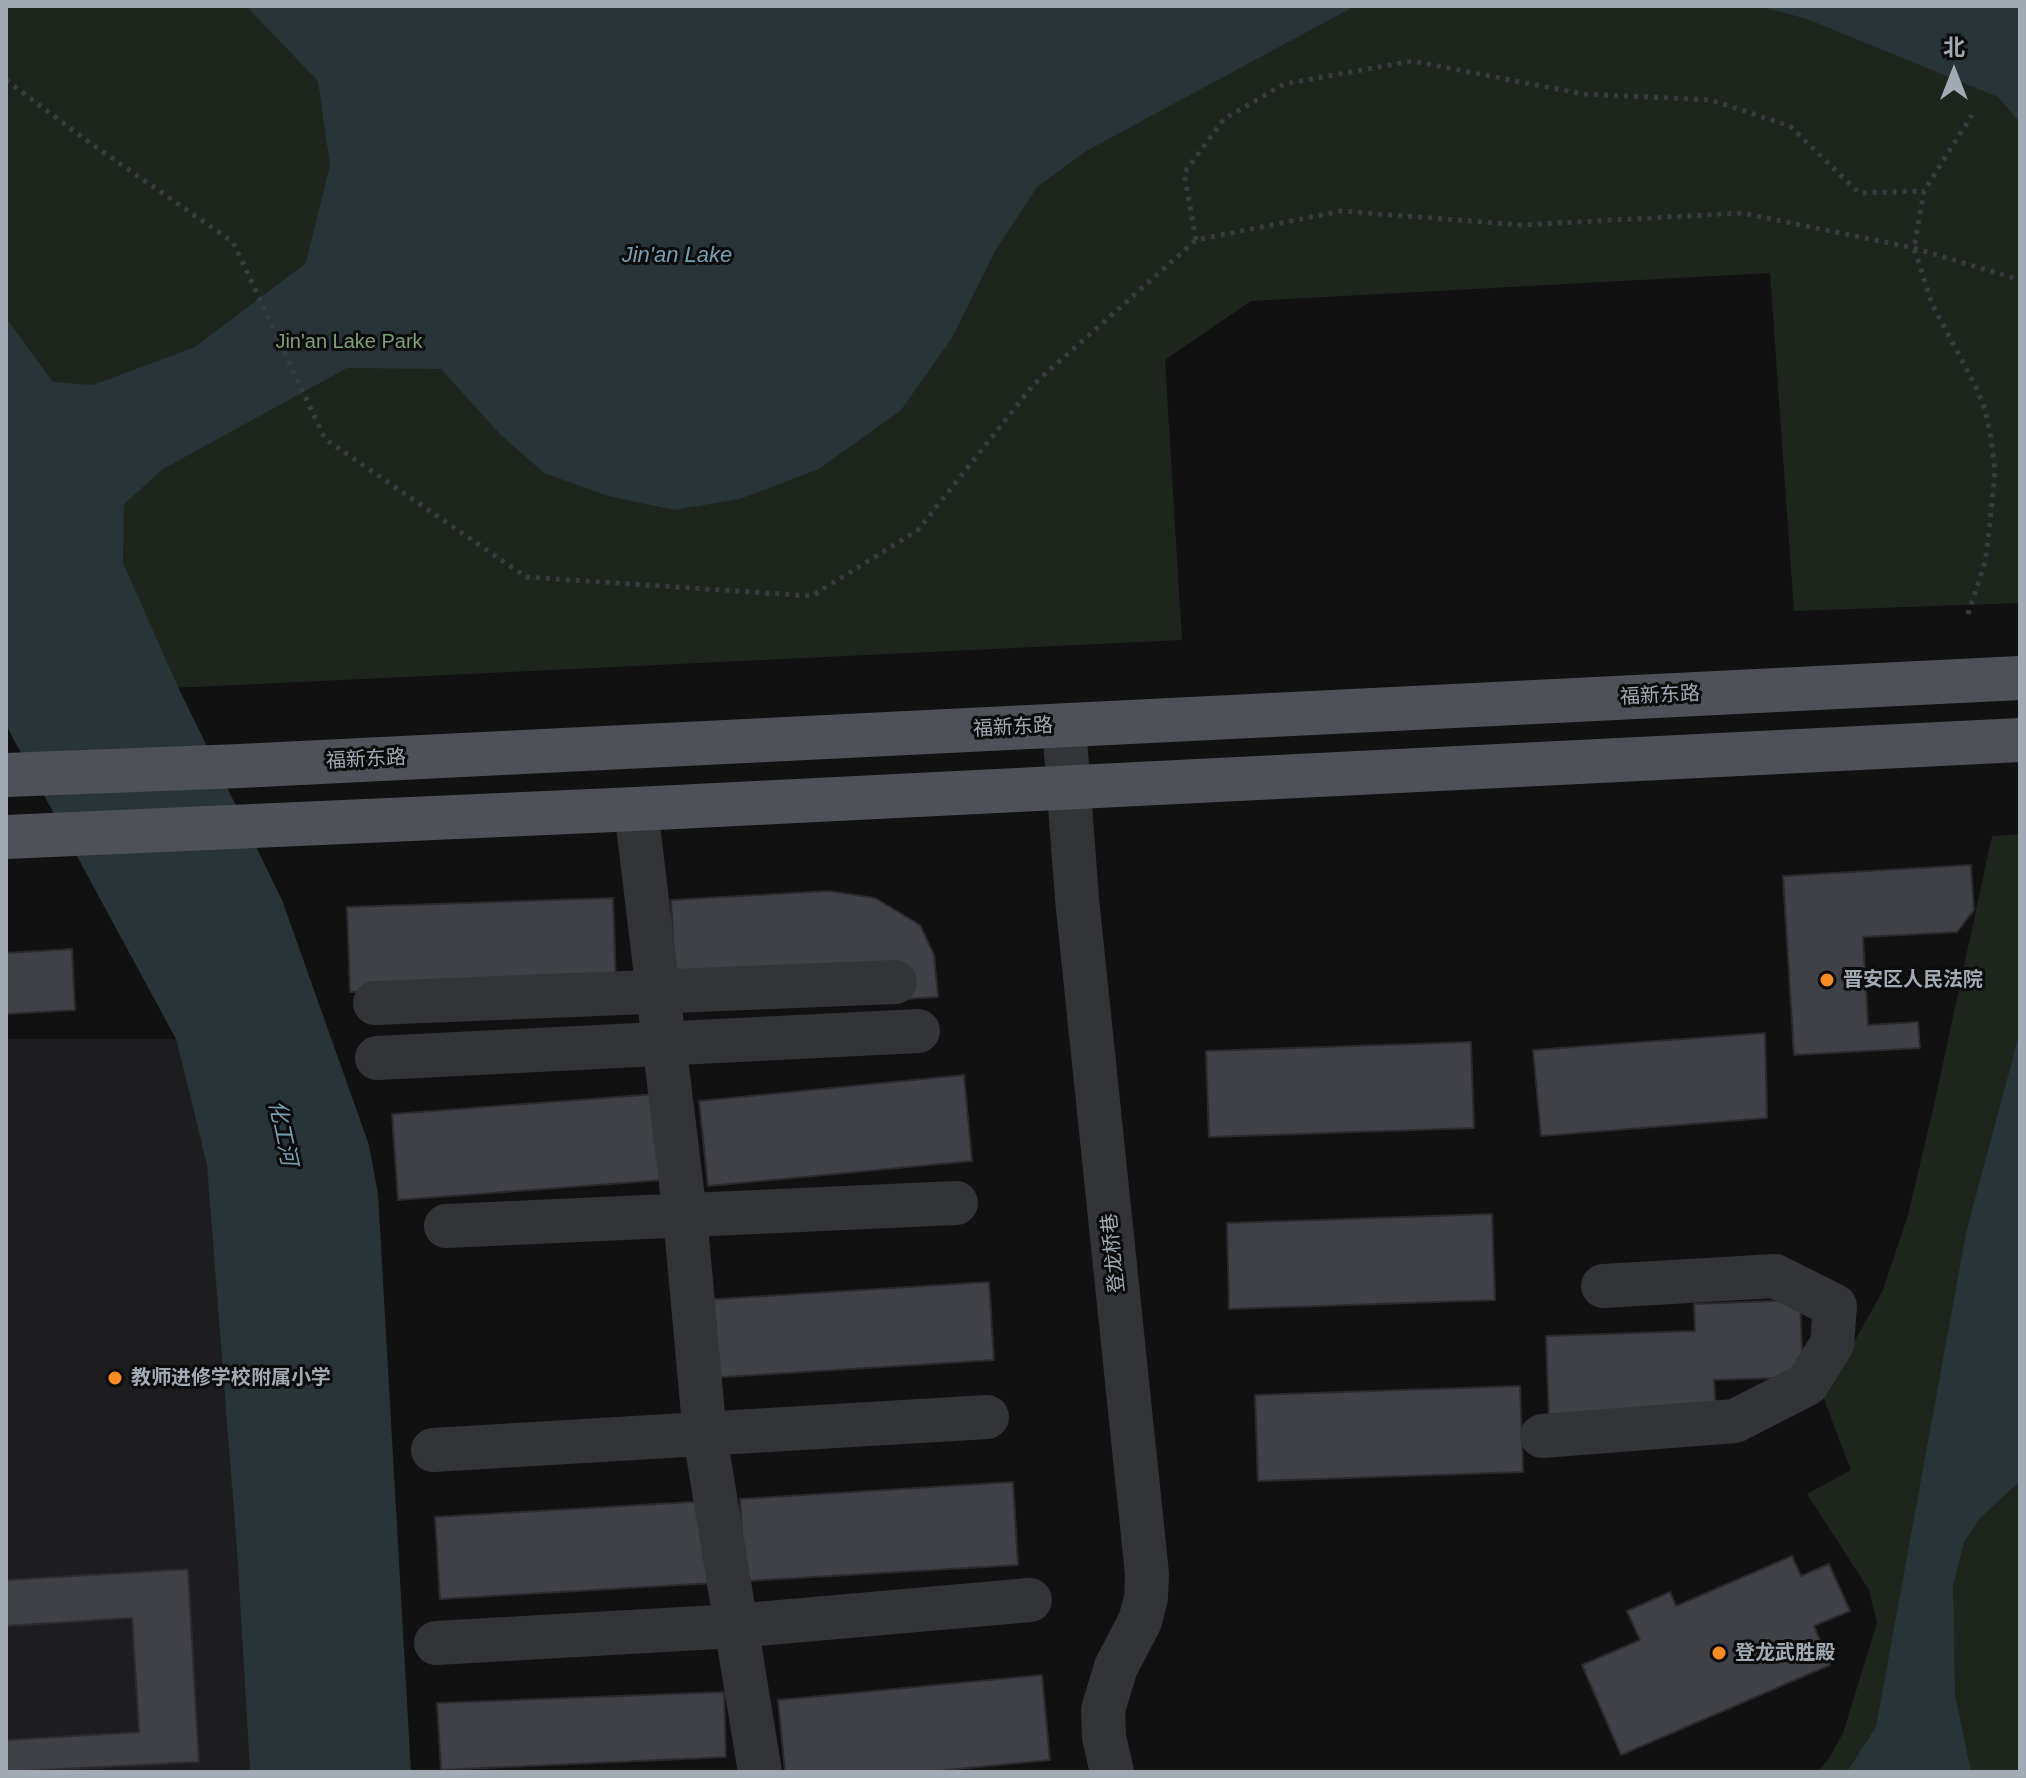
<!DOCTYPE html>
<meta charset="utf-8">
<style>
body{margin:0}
#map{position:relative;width:2026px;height:1778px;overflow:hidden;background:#111112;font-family:Arial,"Noto Sans SC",sans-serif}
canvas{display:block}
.frame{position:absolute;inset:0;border:8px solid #a2aab4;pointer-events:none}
.north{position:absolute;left:1914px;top:32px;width:80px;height:80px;-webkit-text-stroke:6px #0c0c0d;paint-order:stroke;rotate:0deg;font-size:22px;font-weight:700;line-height:32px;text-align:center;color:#a2aab4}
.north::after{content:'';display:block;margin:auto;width:28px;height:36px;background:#a2aab4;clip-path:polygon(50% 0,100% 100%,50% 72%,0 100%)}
</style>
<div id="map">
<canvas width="2026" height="1778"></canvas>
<div class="frame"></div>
<div class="north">北</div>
</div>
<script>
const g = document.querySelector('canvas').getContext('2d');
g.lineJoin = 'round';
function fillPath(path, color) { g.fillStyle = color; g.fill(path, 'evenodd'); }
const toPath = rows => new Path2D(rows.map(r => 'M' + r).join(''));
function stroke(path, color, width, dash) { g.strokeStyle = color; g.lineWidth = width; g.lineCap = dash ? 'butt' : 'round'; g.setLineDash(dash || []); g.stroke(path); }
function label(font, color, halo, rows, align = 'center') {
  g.font = font + ' Arial,"Noto Sans SC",sans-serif'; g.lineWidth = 6; g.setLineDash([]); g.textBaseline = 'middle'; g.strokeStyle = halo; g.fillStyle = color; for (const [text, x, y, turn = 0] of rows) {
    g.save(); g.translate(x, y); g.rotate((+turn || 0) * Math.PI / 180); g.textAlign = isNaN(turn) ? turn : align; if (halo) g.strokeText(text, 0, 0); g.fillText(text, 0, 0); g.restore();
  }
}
fillPath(toPath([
 [6,1039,176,1039,207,1165,212,1205,237,1551,250,1772,6,1772]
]), '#1d1d1f');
fillPath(toPath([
 [6,6,2020,6,2020,603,1794,611,1770,273,1251,301,1165,360,1182,640,195,687,6,693],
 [2020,834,2020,1772,1817,1772,1828,1760,1843,1733,1877,1623,1869,1590,1807,1494,1851,1470,1823,1397,1882,1292,1908,1215,1934,1105,1992,836]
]), '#1d251d');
fillPath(toPath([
 [246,6,1355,6,1088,150,1037,187,995,251,952,338,901,410,819,469,740,499,674,510,608,496,544,473,500,434,441,369,347,368,163,469,124,504,123,563,178,687,282,900,369,1145,378,1194,411,1772,250,1772,237,1551,207,1165,176,1039,6,725,6,318,53,382,93,385,195,347,306,263,330,165,318,81],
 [1759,6,2020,6,2020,122,1998,97,1807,19],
 [2020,1031,2020,1481,1980,1518,1964,1542,1953,1587,1955,1695,1971,1772,1847,1772,1876,1727,1966,1233]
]), '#293438');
const building = toPath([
 [1971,865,1974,910,1957,932,1863,937,1868,1025,1918,1022,1920,1048,1794,1055,1783,876,1971,865],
 [828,891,875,898,920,925,934,955,938,997,871,1001,676,998,671,900,828,891],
 [613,898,616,984,350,992,347,907,613,898],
 [72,949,75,1010,6,1014,6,953,72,949],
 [1765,1033,1767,1118,1541,1136,1533,1050,1765,1033],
 [1471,1042,1474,1128,1209,1137,1206,1051,1471,1042],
 [964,1075,972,1161,708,1186,699,1101,964,1075],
 [657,1094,663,1180,398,1200,392,1114,657,1094],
 [1492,1214,1495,1300,1229,1309,1227,1223,1492,1214],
 [989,1282,994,1360,707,1378,702,1300,989,1282],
 [1800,1300,1803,1377,1714,1380,1716,1415,1549,1420,1546,1336,1695,1331,1694,1304,1800,1300],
 [1520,1386,1523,1472,1258,1481,1255,1395,1520,1386],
 [1013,1482,1018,1565,745,1581,740,1499,1013,1482],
 [709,1501,714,1583,440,1599,435,1517,709,1501],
 [1792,1556,1801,1576,1829,1564,1850,1611,1814,1626,1830,1665,1621,1755,1582,1665,1640,1640,1627,1611,1670,1592,1676,1606,1792,1556],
 [188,1569,199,1762,6,1772,6,1740,139,1732,132,1618,6,1626,6,1580,188,1569],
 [1042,1675,1050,1760,927,1772,785,1772,778,1700,1042,1675],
 [724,1692,726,1757,441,1770,437,1703,724,1692]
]);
fillPath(building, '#404146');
stroke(building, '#2b2b2f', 2);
stroke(toPath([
 [6,80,86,140,233,242,325,439,526,577,812,596,918,530,1034,384,1196,240,1341,211,1521,225,1742,213,1914,248,2020,280],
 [1196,240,1184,173,1224,119,1284,84,1412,61,1583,94,1711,100,1790,126,1859,193,1924,191],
 [1968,614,1985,562,1989,532,1995,472,1991,438,1985,409,1975,385,1932,304,1914,248,1924,191,1972,115]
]), '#383b3f', 5, [4, 6]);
stroke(toPath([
 [1064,726,1077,899,1147,1574,1146,1598,1140,1621,1116,1667,1103,1710,1104,1737,1112,1772],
 [636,809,685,1216,705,1436,760,1772],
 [375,1003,895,982],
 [377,1058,918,1031],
 [446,1226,956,1203],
 [1542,1436,1735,1421,1807,1384,1832,1344,1835,1306,1775,1276,1603,1286],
 [433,1450,987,1417],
 [436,1643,735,1626,1030,1600]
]), '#323438', 44);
stroke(toPath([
 [6,775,240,766,2020,678],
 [6,837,636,809,2020,740]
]), '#4e5157', 44);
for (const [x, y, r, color] of [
 [1827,980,8,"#f78c24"],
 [115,1378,8,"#f78c24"],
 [1719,1653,8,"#f78c24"]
]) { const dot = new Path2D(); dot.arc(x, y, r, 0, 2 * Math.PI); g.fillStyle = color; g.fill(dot); stroke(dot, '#0c0c0d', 3); }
label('20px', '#7ca078', '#0c0c0d', [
 ["Jin'an Lake Park",349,342]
]);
label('20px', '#a2aab4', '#0c0c0d', [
 ["福新东路",1660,696,-3],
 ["福新东路",1013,728,-3],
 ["福新东路",366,760,-3],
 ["登龙桥巷",1114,1253,-96]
]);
label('bold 20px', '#a2aab4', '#0c0c0d', [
 ["晋安区人民法院",1843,980],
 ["教师进修学校附属小学",131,1378],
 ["登龙武胜殿",1735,1653]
], 'left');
label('italic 22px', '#77a0b1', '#0c0c0d', [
 ["Jin'an Lake",677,256],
 ["化工河",282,1133,78]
]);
</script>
